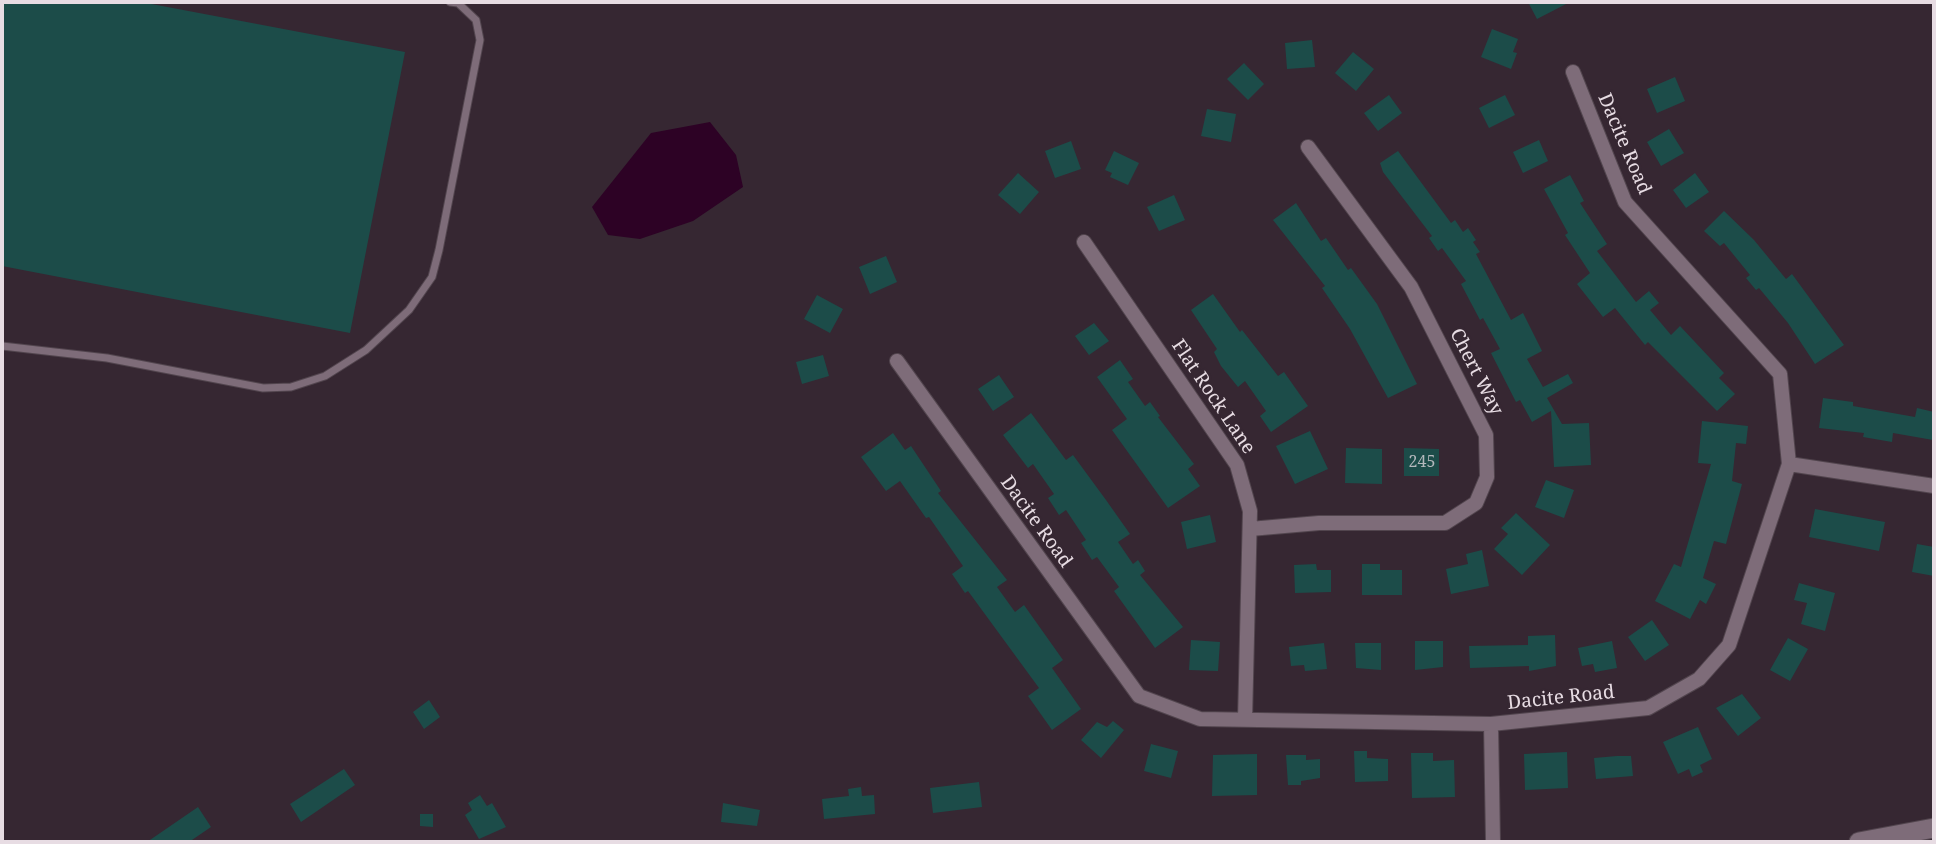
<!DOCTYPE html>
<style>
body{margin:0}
#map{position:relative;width:1936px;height:844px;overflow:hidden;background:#362732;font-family:"Noto Serif",serif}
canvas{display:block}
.frame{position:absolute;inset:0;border:4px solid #e7dce3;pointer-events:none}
</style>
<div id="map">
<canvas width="1936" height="844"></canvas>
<div class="frame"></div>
</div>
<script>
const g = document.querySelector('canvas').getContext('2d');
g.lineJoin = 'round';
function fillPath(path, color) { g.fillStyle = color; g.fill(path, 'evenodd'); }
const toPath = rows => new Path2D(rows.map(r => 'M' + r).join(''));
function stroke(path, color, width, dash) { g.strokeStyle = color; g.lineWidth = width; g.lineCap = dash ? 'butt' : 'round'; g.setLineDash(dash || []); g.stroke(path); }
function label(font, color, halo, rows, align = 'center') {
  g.font = font + ' "Noto Serif",serif'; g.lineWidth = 5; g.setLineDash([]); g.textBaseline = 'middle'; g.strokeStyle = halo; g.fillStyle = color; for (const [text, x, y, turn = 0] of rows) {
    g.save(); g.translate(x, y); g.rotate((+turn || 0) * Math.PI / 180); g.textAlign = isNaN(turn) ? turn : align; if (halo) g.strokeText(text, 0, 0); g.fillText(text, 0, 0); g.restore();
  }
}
fillPath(toPath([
 [710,122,736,155,743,187,693,221,640,239,608,235,592,207,651,133]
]), '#2d0225');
fillPath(toPath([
 [2,2,141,2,405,52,350,333,2,266],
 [1528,2,1570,2,1537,19],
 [1492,29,1518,39,1513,52,1517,53,1511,69,1481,57],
 [1312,40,1315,67,1287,69,1285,43],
 [1353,52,1374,69,1356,91,1335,73],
 [1244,63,1264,84,1248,100,1227,79],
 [1675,77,1685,101,1657,113,1647,89],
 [1389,95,1402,113,1378,131,1364,113],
 [1505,95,1515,115,1489,128,1479,108],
 [1207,109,1236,114,1231,142,1201,136],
 [1669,129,1684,153,1661,166,1647,142],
 [1539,140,1548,161,1523,173,1513,152],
 [1071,141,1081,169,1055,178,1045,151],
 [1114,151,1139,163,1128,185,1110,177,1112,173,1105,170],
 [1398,151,1451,223,1455,220,1463,232,1468,228,1476,240,1473,242,1480,252,1476,254,1511,320,1523,313,1542,351,1527,359,1543,387,1568,374,1573,383,1547,398,1562,424,1589,423,1591,465,1554,467,1551,411,1532,422,1520,400,1516,402,1491,353,1500,349,1483,318,1480,320,1461,284,1466,281,1442,248,1438,251,1429,238,1432,236,1383,172,1380,163],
 [1018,173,1039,192,1020,214,998,195],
 [1695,173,1709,192,1686,208,1673,190],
 [1570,175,1584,201,1580,203,1607,244,1597,251,1636,302,1649,291,1659,303,1650,310,1671,335,1680,326,1724,373,1719,378,1735,394,1717,411,1648,342,1645,345,1615,308,1603,317,1577,284,1590,273,1565,235,1568,233,1544,189],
 [1174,195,1185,220,1159,231,1147,207],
 [1296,203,1321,241,1326,238,1348,270,1351,268,1377,304,1417,384,1388,398,1350,329,1322,288,1325,286,1273,220],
 [1724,211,1754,240,1786,279,1792,274,1844,345,1815,364,1788,323,1759,288,1756,290,1746,278,1750,275,1724,243,1720,246,1704,231],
 [886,256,897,282,870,294,859,267],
 [1213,294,1240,332,1242,330,1278,376,1284,372,1308,406,1271,432,1260,416,1266,411,1245,381,1238,387,1221,366,1214,352,1217,349,1191,310],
 [817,295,843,309,830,333,804,319],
 [1094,323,1109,341,1089,355,1075,336],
 [823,355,829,376,802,384,796,362],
 [1120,360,1133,379,1128,382,1145,406,1150,402,1160,416,1158,417,1194,464,1188,469,1200,486,1168,508,1112,430,1127,419,1097,377],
 [999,375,1014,397,993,411,978,389],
 [1823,398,1853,402,1853,406,1915,417,1917,408,1934,412,1933,440,1893,433,1892,442,1863,437,1864,433,1819,428],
 [1031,413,1066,460,1073,455,1106,500,1130,534,1118,542,1133,564,1138,560,1145,571,1140,575,1183,627,1155,648,1114,591,1119,587,1097,557,1092,560,1081,543,1086,540,1066,510,1059,515,1048,498,1054,494,1033,464,1028,468,1003,435],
 [1702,421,1748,426,1746,444,1736,443,1732,481,1742,484,1726,544,1714,541,1703,578,1716,584,1706,604,1700,600,1690,619,1655,601,1674,564,1681,567,1711,464,1698,463],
 [1310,431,1328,469,1295,484,1276,446],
 [893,433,905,450,911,446,941,491,938,493,1007,580,997,587,1015,612,1024,605,1063,660,1052,668,1081,709,1052,730,1028,696,1039,688,968,591,965,593,952,574,963,566,929,517,926,518,900,481,886,491,861,457],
 [1346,448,1382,449,1382,484,1345,483],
 [1404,448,1439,449,1439,476,1404,476],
 [1546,480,1574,490,1564,518,1535,507],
 [1815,509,1885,522,1879,551,1809,537],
 [1516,513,1550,545,1522,575,1494,549,1508,534,1501,528],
 [1210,515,1216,542,1187,549,1181,522],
 [1917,544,1934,547,1934,576,1912,572],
 [1482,550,1489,586,1451,594,1446,569,1468,564,1466,554],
 [1316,564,1317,570,1331,570,1331,592,1295,593,1294,565],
 [1362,564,1380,564,1380,570,1402,570,1402,595,1362,595],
 [1799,583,1835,593,1825,631,1801,624,1807,603,1794,600],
 [1652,620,1669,645,1645,661,1628,637],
 [1555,635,1556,666,1529,671,1529,666,1470,668,1469,646,1528,645,1528,636],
 [1788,638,1808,649,1790,681,1770,670],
 [1191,640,1220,642,1218,671,1189,670],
 [1415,641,1443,641,1443,667,1415,670],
 [1612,641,1617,668,1595,672,1593,664,1582,666,1578,648],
 [1324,643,1327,669,1305,671,1304,665,1291,666,1289,647],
 [1355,643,1381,643,1381,670,1356,668],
 [1742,694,1761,718,1738,736,1716,708],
 [429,700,440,717,424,729,413,712],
 [1113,721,1124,730,1101,758,1081,740,1097,722,1107,727],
 [1698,727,1712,759,1700,765,1703,772,1692,777,1689,769,1678,774,1663,742],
 [1151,744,1178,751,1171,778,1144,771],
 [1354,751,1367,751,1367,758,1388,759,1388,781,1355,782],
 [1567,752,1568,788,1525,790,1524,754],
 [1411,753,1433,753,1433,761,1454,760,1455,797,1412,798],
 [1257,754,1257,795,1212,796,1213,755],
 [1286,755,1306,755,1306,760,1320,759,1320,778,1301,781,1301,785,1288,785],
 [1617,756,1631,756,1633,776,1596,779,1594,758],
 [344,769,355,785,301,822,290,804],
 [979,782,982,807,933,813,930,788],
 [861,787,862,796,874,795,875,814,824,819,822,799,849,796,848,789],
 [480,795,487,806,492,803,506,827,479,839,465,815,472,810,468,803],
 [723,803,760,810,757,826,721,822],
 [198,807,211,827,189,842,147,842],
 [420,814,433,814,433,827,420,826]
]), '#1c4c49');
const lane = toPath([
 [2,346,107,358,263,388,291,387,325,376,366,350,409,310,432,277,439,250,480,40,476,20,458,3,450,2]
]);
const street = toPath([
 [1084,242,1237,465,1250,511,1245,720],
 [897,361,1139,696,1200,719,1491,724,1648,708,1699,679,1729,645,1789,464,1780,374,1625,202,1573,72],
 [1789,464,1934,486],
 [1250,529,1319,523,1445,523,1476,503,1487,477,1486,435,1411,287,1308,147],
 [1491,724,1493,842]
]);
const secondary = toPath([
 [1859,842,1934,828]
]);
stroke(lane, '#52454e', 9);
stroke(street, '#52454e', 16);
stroke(secondary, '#52454e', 21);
stroke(lane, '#7e6c79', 7);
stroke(street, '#7e6c79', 14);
stroke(secondary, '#7e6c79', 19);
label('16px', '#b4b8bc', null, [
 ["245",1422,462]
]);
label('19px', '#e7dce3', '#362732', [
 ["Dacite Road",1624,144,67],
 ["Chert Way",1476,372,63],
 ["Flat Rock Lane",1213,397,56],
 ["Dacite Road",1036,522,54],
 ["Dacite Road",1561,698,-6]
]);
</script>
